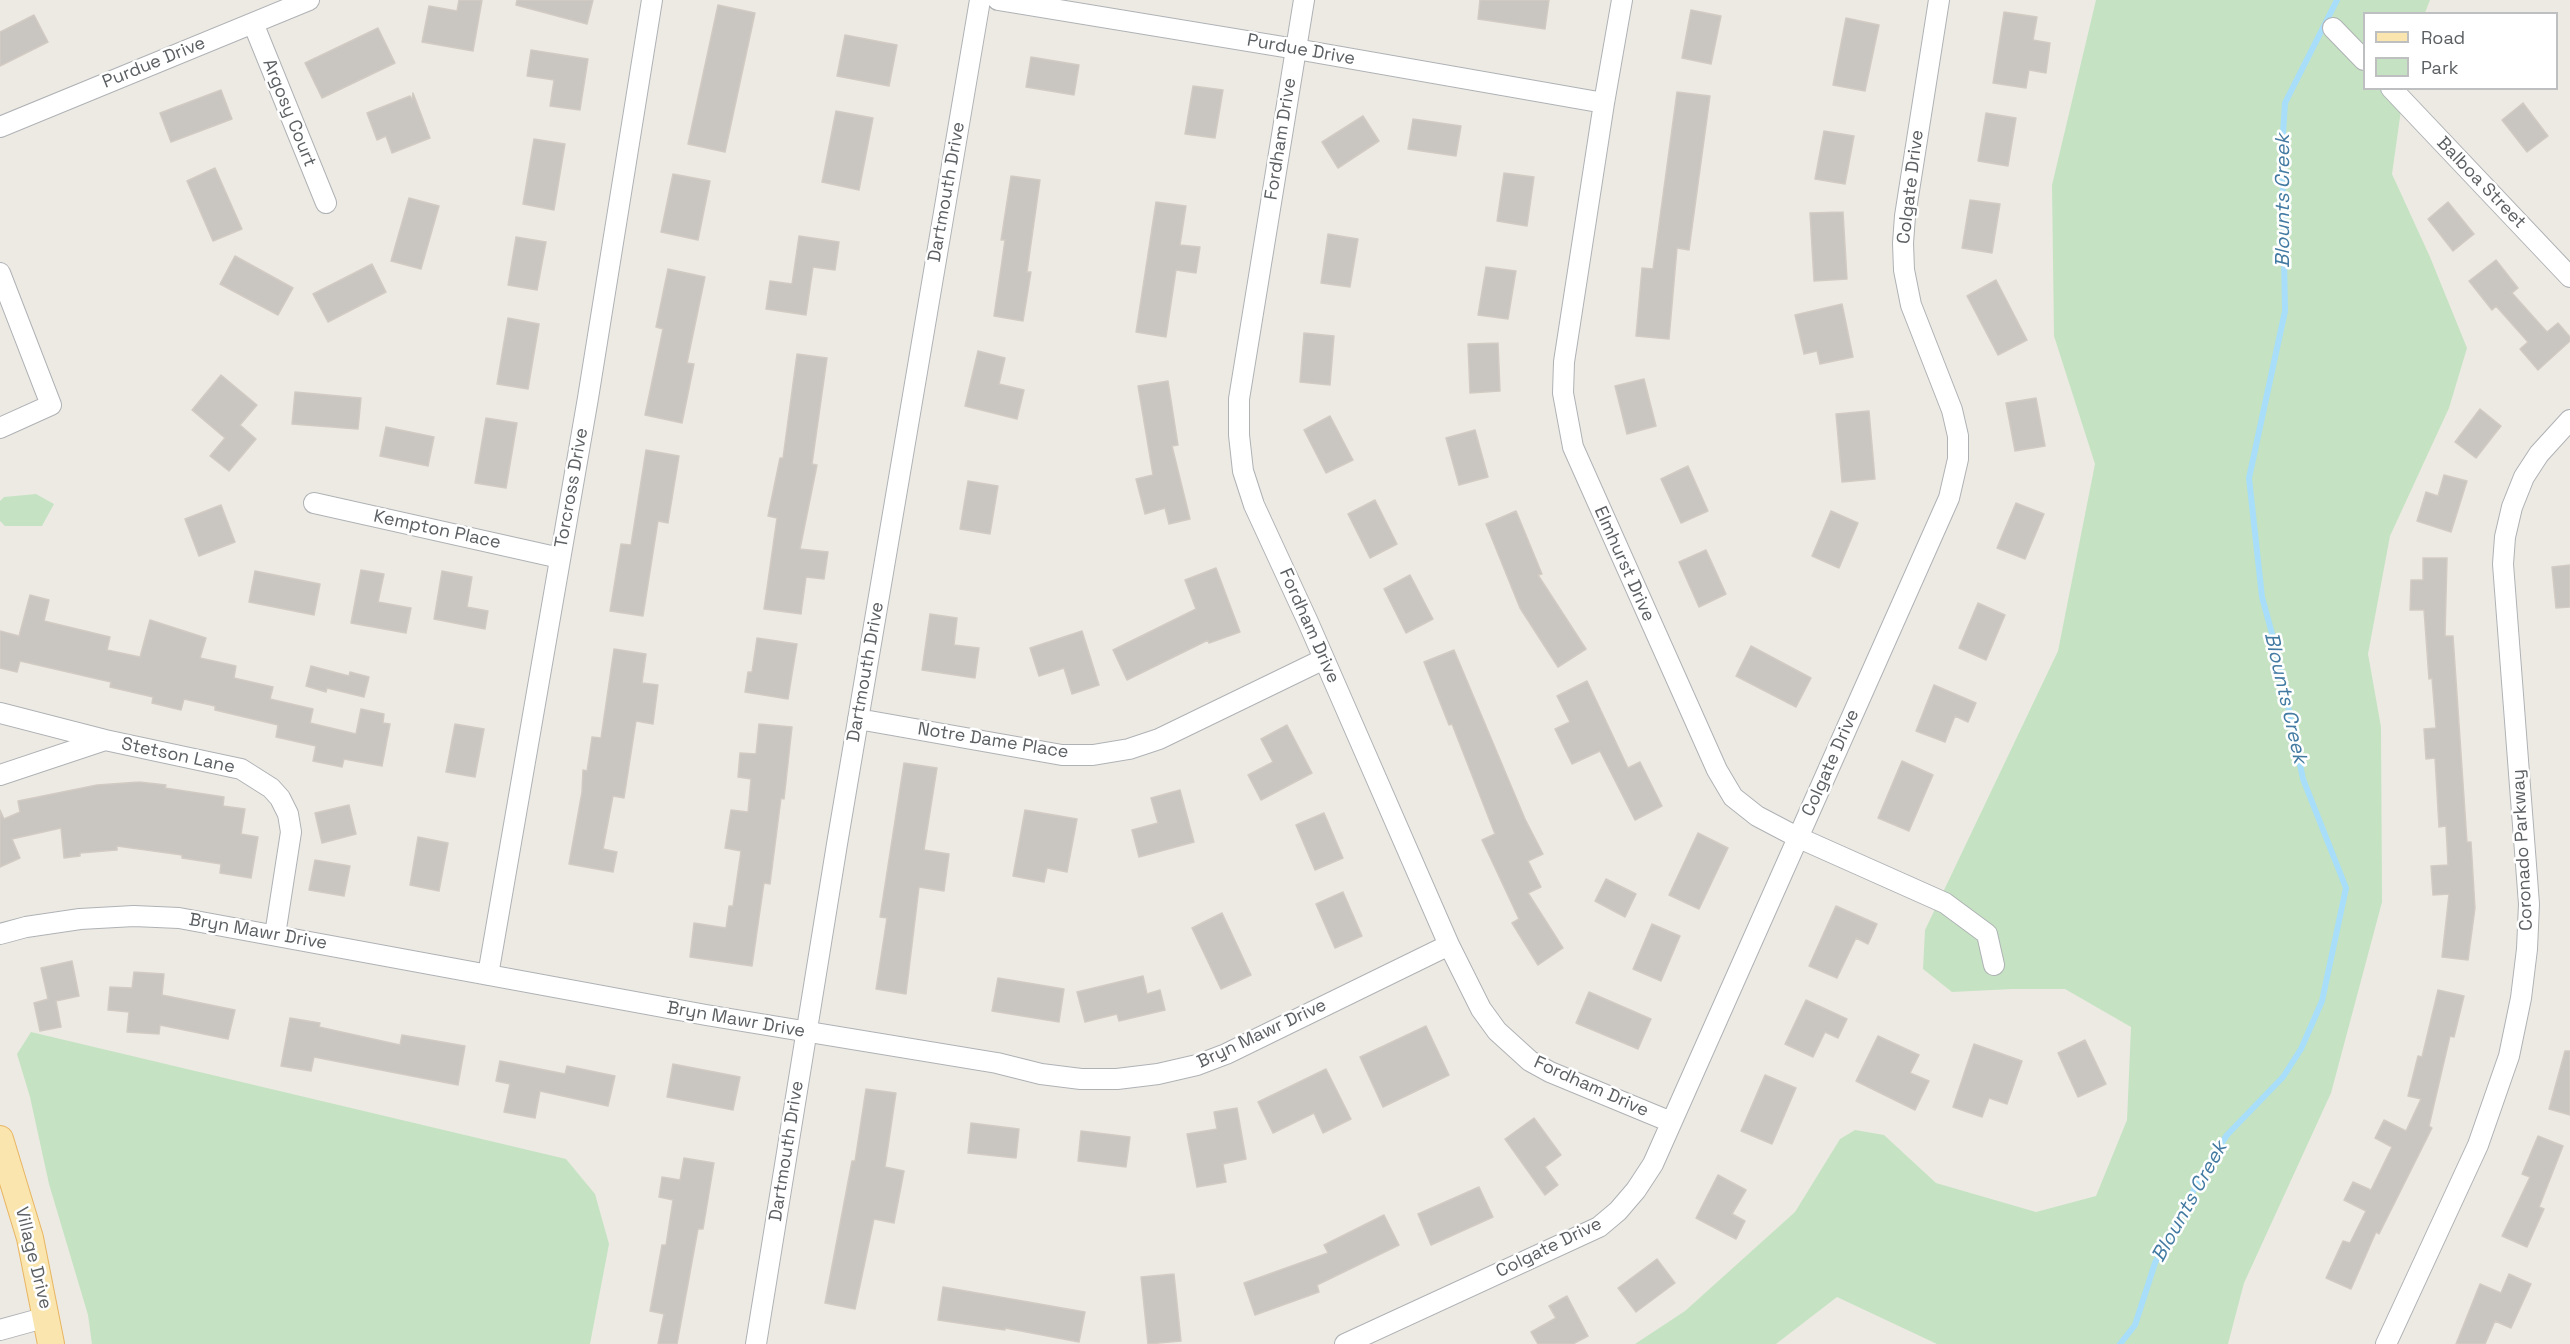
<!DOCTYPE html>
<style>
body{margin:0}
#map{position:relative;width:2570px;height:1344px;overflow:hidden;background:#edeae4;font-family:"Space Grotesk",sans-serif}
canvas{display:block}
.legend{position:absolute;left:2363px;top:12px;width:195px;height:78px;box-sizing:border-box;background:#fff;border:2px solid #bebfc1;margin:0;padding:8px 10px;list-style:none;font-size:18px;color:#5c6063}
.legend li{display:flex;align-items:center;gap:12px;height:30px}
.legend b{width:30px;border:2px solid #bebfc1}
</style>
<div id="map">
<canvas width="2570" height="1344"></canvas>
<ul class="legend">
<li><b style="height:8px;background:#f9e5ad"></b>Road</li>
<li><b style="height:16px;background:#c5e3c2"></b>Park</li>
</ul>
</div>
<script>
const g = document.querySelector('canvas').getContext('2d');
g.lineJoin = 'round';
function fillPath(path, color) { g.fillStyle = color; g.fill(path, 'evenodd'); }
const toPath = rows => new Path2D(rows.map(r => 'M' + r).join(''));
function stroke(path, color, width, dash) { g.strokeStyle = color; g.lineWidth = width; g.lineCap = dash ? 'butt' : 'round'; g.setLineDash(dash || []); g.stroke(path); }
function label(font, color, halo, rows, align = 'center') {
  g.font = font + ' "Space Grotesk",sans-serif'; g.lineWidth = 5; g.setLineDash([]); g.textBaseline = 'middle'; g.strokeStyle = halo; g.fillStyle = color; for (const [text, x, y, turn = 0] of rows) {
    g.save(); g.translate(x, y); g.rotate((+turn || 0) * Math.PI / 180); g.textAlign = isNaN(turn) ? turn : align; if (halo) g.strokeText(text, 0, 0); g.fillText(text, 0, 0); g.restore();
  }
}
fillPath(toPath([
 [2096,0,2430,0,2425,13,2364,14,2364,88,2404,89,2392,174,2430,257,2467,348,2449,408,2390,536,2368,654,2381,727,2382,902,2331,1093,2244,1283,2228,1344,1937,1344,1837,1297,1776,1344,1635,1344,1685,1311,1795,1212,1840,1139,1855,1130,1884,1135,1936,1183,2036,1212,2096,1196,2127,1120,2131,1027,2065,989,2012,989,1952,992,1923,969,1925,930,2058,651,2095,464,2054,336,2052,185],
 [36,494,54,504,42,526,5,526,0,521,0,501,4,497],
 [31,1032,566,1159,595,1194,609,1244,590,1344,92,1344,88,1315,49,1184,30,1097,17,1054]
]), '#c5e3c2');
stroke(toPath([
 [2120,1344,2135,1325,2155,1263,2205,1169,2227,1135,2283,1077,2301,1049,2322,1001,2346,888,2303,779,2277,652,2262,597,2249,478,2285,311,2282,149,2285,103,2337,0]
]), '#a8def9', 6);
const building = toPath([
 [459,0,482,0,473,51,422,42,429,6,457,11,459,0],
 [517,0,593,0,587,24,516,5,517,0],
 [1480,0,1549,0,1545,29,1478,19,1480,0],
 [718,5,755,13,725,152,688,144,718,5],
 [1691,10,1721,16,1711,64,1682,58,1691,10],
 [2004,12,2037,17,2033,40,2050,43,2046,73,2029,70,2026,88,1993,83,2004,12],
 [34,15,48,42,0,66,0,32,34,15],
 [1846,18,1879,25,1865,91,1833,85,1846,18],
 [378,28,395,63,322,98,305,63,378,28],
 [845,35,897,45,889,86,837,76,845,35],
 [531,50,588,59,580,110,550,106,554,80,527,76,531,50],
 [1031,57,1079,65,1074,95,1026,87,1031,57],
 [1193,86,1223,90,1215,138,1185,134,1193,86],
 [221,90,232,119,171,142,160,113,221,90],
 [1677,92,1710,96,1689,250,1677,248,1669,339,1636,336,1642,268,1653,269,1677,92],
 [413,93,430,138,392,153,386,136,377,140,367,113,410,96,412,100,413,93],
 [2523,103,2548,136,2527,152,2502,120,2523,103],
 [836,111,873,118,859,190,822,182,836,111],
 [1986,113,2016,118,2008,166,1978,161,1986,113],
 [1363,116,1379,141,1338,168,1322,142,1363,116],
 [1413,119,1461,126,1456,156,1408,149,1413,119],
 [1824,131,1854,136,1845,184,1815,179,1824,131],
 [534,139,565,144,554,210,523,204,534,139],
 [215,168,242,229,213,241,187,181,215,168],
 [1504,173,1534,177,1527,226,1497,221,1504,173],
 [673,174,710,181,698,240,661,232,673,174],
 [1011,176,1040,180,1027,272,1031,272,1023,321,994,316,1005,240,1001,240,1011,176],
 [409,198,439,206,421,269,391,261,409,198],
 [1970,200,2000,204,1992,253,1962,248,1970,200],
 [1156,202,1186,206,1180,245,1200,247,1196,273,1176,270,1166,337,1136,332,1156,202],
 [2448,202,2474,234,2453,251,2428,219,2448,202],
 [1843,212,1847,279,1814,281,1810,213,1843,212],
 [1328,234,1358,239,1350,287,1321,283,1328,234],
 [799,236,839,242,835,270,813,267,806,315,766,309,770,281,792,284,799,236],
 [516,237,546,242,537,290,508,285,516,237],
 [235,256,293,288,278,315,220,284,235,256],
 [2496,260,2518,288,2512,293,2547,332,2558,323,2570,337,2570,341,2538,370,2520,349,2528,342,2496,306,2492,310,2469,281,2496,260],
 [372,264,386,292,328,322,313,294,372,264],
 [1486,267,1516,271,1508,319,1478,315,1486,267],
 [668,269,705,277,687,363,694,364,682,423,645,415,663,329,656,327,668,269],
 [1996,280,2027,340,1998,355,1967,296,1996,280],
 [1842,304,1853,357,1820,364,1817,351,1804,354,1795,315,1842,304],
 [508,318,539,324,528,389,497,384,508,318],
 [1304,333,1334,336,1330,385,1300,382,1304,333],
 [1498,343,1500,391,1470,393,1468,344,1498,343],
 [978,351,1005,358,999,384,1024,390,1017,419,965,406,978,351],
 [797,354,827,358,812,464,817,465,800,549,828,552,824,579,806,577,801,614,764,609,777,518,768,516,780,458,783,458,797,354],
 [221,375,257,405,240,425,256,439,229,471,210,456,225,438,192,410,221,375],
 [1644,379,1656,426,1627,434,1615,386,1644,379],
 [1168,381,1178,445,1172,446,1190,519,1169,524,1165,508,1145,514,1136,479,1153,475,1138,386,1168,381],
 [295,392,361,398,358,429,292,424,295,392],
 [2036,398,2045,446,2015,451,2006,403,2036,398],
 [2480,409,2501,426,2476,458,2455,442,2480,409],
 [1869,411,1875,479,1842,482,1836,414,1869,411],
 [1330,416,1353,460,1326,473,1304,430,1330,416],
 [486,418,517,423,506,488,475,483,486,418],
 [386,427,434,437,428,466,380,456,386,427],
 [1475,430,1488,477,1459,485,1446,438,1475,430],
 [646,450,679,456,668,523,658,521,643,616,610,611,621,544,631,545,646,450],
 [1688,466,1708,511,1681,523,1661,479,1688,466],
 [2444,475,2467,481,2451,532,2417,521,2426,492,2438,496,2444,475],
 [968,481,998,486,990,534,960,529,968,481],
 [1375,500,1397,544,1370,558,1348,514,1375,500],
 [2016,503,2044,514,2025,559,1997,548,2016,503],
 [221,505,235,542,199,556,185,519,221,505],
 [1516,511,1542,574,1538,575,1586,649,1558,667,1520,608,1486,524,1516,511],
 [1831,511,1858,523,1839,568,1812,556,1831,511],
 [1706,550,1726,594,1699,607,1679,562,1706,550],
 [2423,558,2447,558,2445,636,2453,636,2467,842,2471,842,2475,908,2468,960,2442,957,2449,894,2433,895,2431,866,2448,865,2446,826,2439,827,2435,758,2426,759,2424,729,2436,728,2432,678,2429,679,2424,610,2410,610,2411,580,2423,580,2423,558],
 [2570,565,2570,607,2556,608,2552,567,2570,565],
 [1216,568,1240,632,1209,643,1208,640,1127,680,1113,650,1196,609,1185,580,1216,568],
 [361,570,384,574,378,602,411,608,406,633,351,623,361,570],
 [255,571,320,584,314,615,249,602,255,571],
 [442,571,472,577,467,607,488,611,485,629,434,619,442,571],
 [1410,575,1433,619,1406,633,1384,589,1410,575],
 [30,595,49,600,44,621,110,637,107,650,140,657,150,620,206,638,200,658,236,666,234,678,273,687,270,699,313,709,310,723,356,734,361,709,384,714,383,723,390,724,382,766,344,759,342,767,313,761,316,746,276,737,278,725,215,710,215,706,184,699,181,710,152,703,153,697,110,687,111,682,20,661,17,672,0,668,0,631,19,636,30,595],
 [1978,603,2005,615,1986,660,1959,648,1978,603],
 [930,614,957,618,954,645,979,648,975,678,922,670,930,614],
 [1082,631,1099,685,1072,694,1064,668,1039,676,1030,648,1082,631],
 [757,638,797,644,788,699,745,692,748,672,752,672,757,638],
 [1751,646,1811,678,1796,707,1736,676,1751,646],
 [614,649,646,654,642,683,658,685,653,724,636,721,624,798,613,796,603,849,617,852,613,872,569,864,582,792,583,770,587,771,592,737,601,738,614,649],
 [1454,650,1525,819,1543,854,1528,861,1541,887,1528,893,1563,948,1538,965,1512,923,1519,919,1482,840,1495,834,1452,724,1449,725,1424,662,1454,650],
 [311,666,349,676,350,672,369,677,364,697,327,688,326,692,306,686,311,666],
 [1587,681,1628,768,1640,762,1662,806,1635,820,1600,751,1572,764,1555,729,1570,722,1557,696,1587,681],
 [1934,685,1976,703,1968,722,1955,716,1945,742,1916,731,1934,685],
 [455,724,484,729,475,777,446,772,455,724],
 [759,724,792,727,784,799,781,798,770,884,764,883,752,966,690,957,694,923,726,928,729,906,733,906,741,851,725,848,731,810,748,812,751,779,738,777,740,753,756,754,759,724],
 [1287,725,1312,773,1261,800,1248,775,1273,762,1261,739,1287,725],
 [1902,761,1933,775,1909,831,1878,818,1902,761],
 [904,763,937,768,924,850,949,854,944,891,919,887,906,994,876,989,887,918,880,917,904,763],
 [139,782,166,785,165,788,224,797,223,806,245,809,241,834,258,837,251,878,220,873,221,864,182,858,182,855,117,846,117,850,80,853,80,856,64,858,61,828,12,839,20,858,0,867,0,810,4,819,20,812,18,801,97,785,139,782],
 [1180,790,1194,842,1139,857,1132,830,1158,823,1151,798,1180,790],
 [349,805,356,834,322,843,315,813,349,805],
 [1025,810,1077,819,1067,872,1047,868,1044,882,1013,876,1025,810],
 [1324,813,1343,858,1315,870,1296,825,1324,813],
 [1698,833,1728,848,1699,909,1669,895,1698,833],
 [418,837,448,843,439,891,410,885,418,837],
 [315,860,350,866,344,896,309,890,315,860],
 [1606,879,1636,894,1625,917,1595,901,1606,879],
 [1343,892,1362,936,1335,948,1316,904,1343,892],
 [1836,906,1877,924,1868,944,1856,938,1837,978,1809,966,1836,906],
 [1222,913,1251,975,1221,989,1192,928,1222,913],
 [1652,924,1680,936,1661,981,1633,969,1652,924],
 [72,961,79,996,56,1001,61,1027,40,1031,34,1003,48,999,41,968,72,961],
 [134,972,164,974,162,995,235,1010,228,1039,160,1025,159,1034,127,1032,129,1012,108,1010,110,987,132,988,134,972],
 [1143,976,1147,994,1160,990,1165,1010,1119,1021,1117,1014,1085,1022,1077,992,1143,976],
 [998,978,1064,989,1059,1022,992,1011,998,978],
 [2438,990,2464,996,2454,1037,2450,1036,2429,1126,2432,1128,2379,1234,2376,1232,2351,1289,2326,1278,2343,1241,2350,1243,2366,1211,2344,1200,2353,1182,2371,1190,2392,1147,2375,1138,2384,1120,2406,1131,2421,1099,2408,1096,2418,1056,2422,1057,2438,990],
 [1589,992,1651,1019,1638,1049,1576,1023,1589,992],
 [1806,1000,1847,1019,1838,1038,1825,1032,1813,1057,1785,1044,1806,1000],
 [290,1018,320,1023,319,1027,400,1045,402,1035,465,1046,458,1085,314,1057,311,1071,281,1066,290,1018],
 [1426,1026,1449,1075,1383,1107,1360,1057,1426,1026],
 [1878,1036,1919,1055,1910,1073,1929,1081,1915,1110,1856,1081,1878,1036],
 [2085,1040,2106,1084,2078,1097,2058,1053,2085,1040],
 [1974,1044,2022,1061,2007,1104,1989,1098,1982,1117,1953,1107,1974,1044],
 [2565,1051,2570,1051,2570,1115,2549,1109,2565,1051],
 [500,1061,565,1074,567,1066,615,1076,608,1106,540,1091,535,1118,504,1112,510,1084,496,1081,500,1061],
 [673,1064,740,1077,733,1110,667,1097,673,1064],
 [1326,1069,1351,1119,1323,1133,1314,1113,1273,1133,1258,1102,1326,1069],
 [1765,1075,1796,1088,1772,1144,1741,1131,1765,1075],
 [866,1089,896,1093,885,1167,904,1171,894,1223,874,1219,855,1309,825,1303,852,1161,855,1161,866,1089],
 [1237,1108,1246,1159,1223,1164,1226,1182,1197,1187,1187,1134,1217,1129,1214,1112,1237,1108],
 [1534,1118,1561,1155,1545,1167,1558,1185,1545,1195,1505,1139,1534,1118],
 [971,1123,1019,1129,1016,1158,968,1153,971,1123],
 [1081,1131,1130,1137,1126,1167,1078,1161,1081,1131],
 [2538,1136,2563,1146,2539,1207,2544,1209,2527,1247,2502,1236,2530,1177,2522,1174,2538,1136],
 [684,1158,714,1163,703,1229,698,1229,677,1344,658,1344,664,1314,650,1311,662,1245,666,1245,673,1200,659,1197,662,1177,680,1180,684,1158],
 [1718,1175,1746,1190,1732,1214,1745,1221,1736,1239,1696,1218,1718,1175],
 [1479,1187,1493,1217,1431,1245,1418,1214,1479,1187],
 [1384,1215,1399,1245,1317,1285,1319,1292,1255,1315,1244,1283,1328,1253,1324,1245,1384,1215],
 [1657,1259,1675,1283,1636,1312,1618,1288,1657,1259],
 [1174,1274,1181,1341,1148,1344,1141,1277,1174,1274],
 [2509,1274,2531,1284,2511,1328,2495,1321,2485,1344,2456,1344,2480,1284,2501,1293,2509,1274],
 [943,1287,1085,1312,1079,1342,1005,1328,1005,1330,938,1320,943,1287],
 [1567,1296,1588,1336,1573,1344,1538,1344,1531,1332,1556,1318,1549,1306,1567,1296]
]);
fillPath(building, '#c9c5c0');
stroke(building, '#d2cbc3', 1.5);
const minor = toPath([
 [998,0,1296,49,1604,103],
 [1304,0,1239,399,1239,435,1243,471,1254,505,1308,622,1449,945,1481,1009,1497,1031,1530,1061,1550,1072,1671,1122],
 [1622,0,1604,103,1564,362,1563,393,1573,447,1717,770,1733,797,1757,816,1797,837,1945,903,1987,934,1994,965],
 [253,23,326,203],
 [2333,28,2364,60],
 [2391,88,2570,277],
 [0,127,309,0],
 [0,273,51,405,0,428],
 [314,503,560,558],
 [0,713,105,740,241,769,271,788,280,798,288,814,291,832,275,935],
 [858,719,1062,755,1093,755,1129,749,1159,739,1324,659],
 [0,775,105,740],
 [0,934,26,927,80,919,134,916,179,918,706,1015,997,1063,1041,1074,1081,1079,1117,1079,1158,1074,1197,1065,1226,1054,1449,945],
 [488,975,588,398,652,0],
 [0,1330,47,1317],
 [756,1344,837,844,980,0],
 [1345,1344,1599,1227,1618,1211,1636,1190,1653,1164,1949,498,1958,459,1958,436,1952,410,1911,305,1904,270,1903,243,1905,216,1939,0],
 [2386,1344,2478,1145,2509,1056,2521,998,2527,949,2529,904,2503,564,2505,537,2512,507,2524,477,2539,454,2570,420]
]);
const major = toPath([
 [0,1139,30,1238,51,1344]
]);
stroke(minor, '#afb2b5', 22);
stroke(major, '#e8b563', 28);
stroke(minor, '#fff', 20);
stroke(major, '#f9e5ad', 26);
label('18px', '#5c6063', '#fff', [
 ["Purdue Drive",1301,50,10],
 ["Purdue Drive",154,63,-22],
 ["Argosy Court",289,113,68],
 ["Fordham Drive",1281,139,-81],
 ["Balboa Street",2481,183,46],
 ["Colgate Drive",1911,187,-83],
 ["Dartmouth Drive",947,192,-80],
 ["Torcross Drive",572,488,-80],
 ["Kempton Place",437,530,12],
 ["Elmhurst Drive",1624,564,66],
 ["Fordham Drive",1309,626,66],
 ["Dartmouth Drive",866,672,-80],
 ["Notre Dame Place",993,741,9],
 ["Stetson Lane",178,756,12],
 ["Colgate Drive",1831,763,-66],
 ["Coronado Parkway",2523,850,-93],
 ["Bryn Mawr Drive",258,932,10],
 ["Bryn Mawr Drive",736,1020,10],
 ["Bryn Mawr Drive",1262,1034,-25],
 ["Fordham Drive",1591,1087,24],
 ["Dartmouth Drive",787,1151,-81],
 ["Colgate Drive",1549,1248,-26],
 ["Village Drive",33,1258,76]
]);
label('italic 20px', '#437aa2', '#fff', [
 ["Blounts Creek",2284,201,-90],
 ["Blounts Creek",2285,698,77],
 ["Blounts Creek",2190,1202,-61]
]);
</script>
